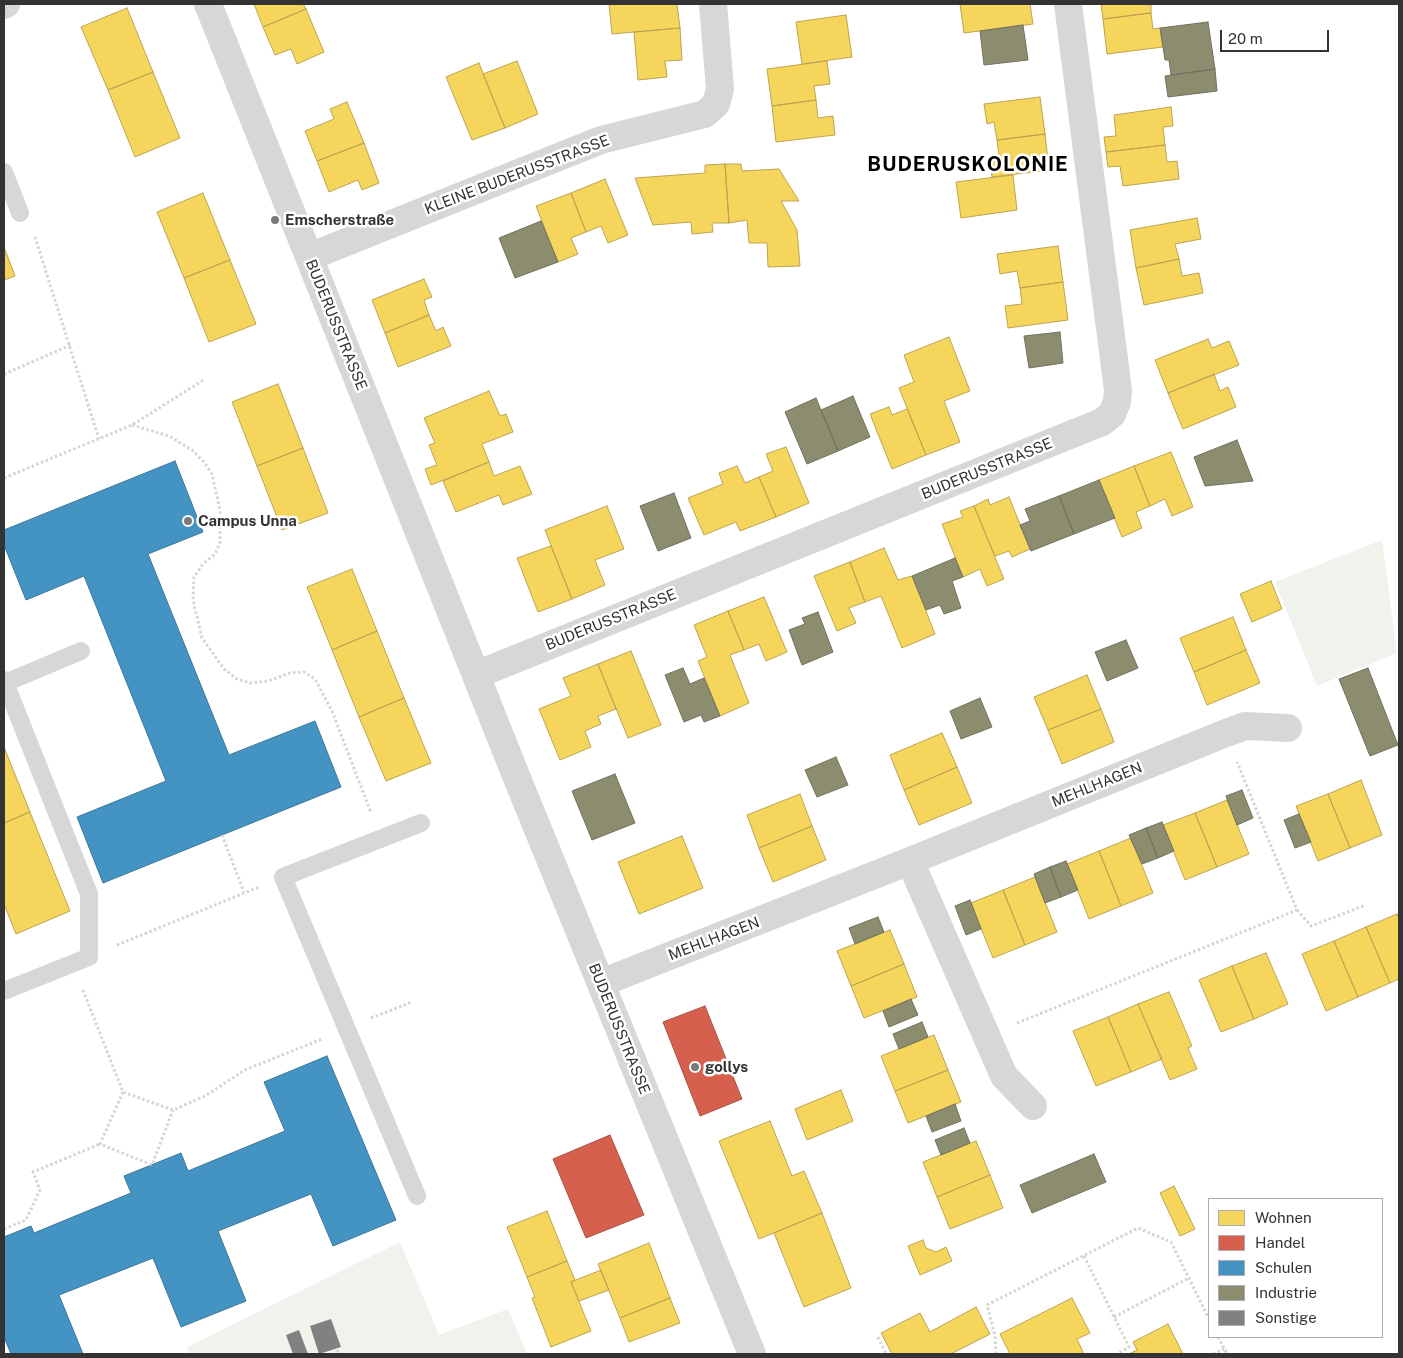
<!DOCTYPE html>
<meta charset="utf-8">
<style>
body{margin:0}
#map{position:relative;width:1403px;height:1358px;overflow:hidden;background:#fff;font-family:"Public Sans",sans-serif}
canvas{display:block}
.frame{position:absolute;inset:0;border:5px solid #333;pointer-events:none}
.legend{position:absolute;left:1208px;top:1198px;width:175px;height:140px;box-sizing:border-box;background:#fff;border:1px solid #adadad;margin:0;padding:6px 9px;list-style:none;font-size:15px;color:#333}
.legend li{display:flex;align-items:center;gap:10px;height:25px}
.legend b{width:25px;border:1px solid #adadad}
.scale{position:absolute;left:1220px;top:30px;width:109px;height:22px;box-sizing:border-box;border:2px solid #333;border-top:0;padding-left:6px;font-size:15px;line-height:18px;white-space:nowrap;color:#333;-webkit-text-stroke:4px #fff;paint-order:stroke}
</style>
<div id="map">
<canvas width="1403" height="1358"></canvas>
<div class="frame"></div>
<ul class="legend">
<li><b style="height:14px;background:#f6d55c"></b>Wohnen</li>
<li><b style="height:14px;background:#d6604d"></b>Handel</li>
<li><b style="height:14px;background:#4393c3"></b>Schulen</li>
<li><b style="height:14px;background:#8c8c6e"></b>Industrie</li>
<li><b style="height:14px;background:#818181"></b>Sonstige</li>
</ul>
<div class="scale">20 m</div>
</div>
<script>
const g = document.querySelector('canvas').getContext('2d');
g.lineJoin = 'round';
function fillPath(path, color) { g.fillStyle = color; g.fill(path, 'evenodd'); }
const toPath = rows => new Path2D(rows.map(r => 'M' + r).join(''));
function stroke(path, color, width, dash) { g.strokeStyle = color; g.lineWidth = width; g.lineCap = dash ? 'butt' : 'round'; g.setLineDash(dash || []); g.stroke(path); }
function label(font, color, halo, rows, align = 'center') {
  g.font = font + ' "Public Sans",sans-serif'; g.lineWidth = 5; g.setLineDash([]); g.textBaseline = 'middle'; g.strokeStyle = halo; g.fillStyle = color; for (const [text, x, y, turn = 0] of rows) {
    g.save(); g.translate(x, y); g.rotate((+turn || 0) * Math.PI / 180); g.textAlign = isNaN(turn) ? turn : align; if (halo) g.strokeText(text, 0, 0); g.fillText(text, 0, 0); g.restore();
  }
}
fillPath(toPath([
 [1382,540,1397,653,1317,686,1275,582],
 [400,1242,439,1335,508,1309,527,1354,190,1354,187,1347]
]), '#f0f3ec');
const homes = toPath([
 [254,4,303,4,306,9,263,27,254,4],
 [609,4,677,4,680,28,612,34,609,4],
 [960,4,1030,4,1033,24,964,33,960,4],
 [1101,4,1151,4,1151,13,1103,19,1101,4],
 [127,8,153,72,108,90,81,27,127,8],
 [306,9,324,52,297,64,291,49,275,55,263,27,306,9],
 [1151,13,1153,29,1160,28,1163,47,1107,54,1103,19,1151,13],
 [846,15,852,57,802,64,796,22,846,15],
 [680,28,682,60,665,61,667,77,638,80,634,32,680,28],
 [517,61,538,114,505,128,483,74,517,61],
 [827,61,830,84,814,86,816,100,772,106,767,69,827,61],
 [479,63,505,128,472,140,446,77,479,63],
 [153,72,180,138,135,157,108,90,153,72],
 [1040,97,1045,134,997,140,994,122,987,124,984,104,1040,97],
 [816,100,818,118,833,116,835,135,776,142,772,106,816,100],
 [347,102,364,143,317,161,305,131,334,119,330,109,347,102],
 [1171,107,1173,126,1163,127,1165,145,1106,152,1104,137,1116,136,1114,115,1171,107],
 [1045,134,1049,170,992,177,990,158,999,156,997,140,1045,134],
 [364,143,379,183,362,190,358,180,329,192,317,161,364,143],
 [1165,145,1167,162,1177,161,1179,179,1123,186,1120,166,1108,167,1106,152,1165,145],
 [725,164,741,164,742,171,779,169,799,201,781,201,797,230,800,266,768,267,767,243,749,243,747,220,729,223,725,164],
 [725,164,729,223,712,223,713,232,692,234,691,222,653,225,635,178,705,173,705,165,725,164],
 [1013,175,1017,210,961,218,956,182,1013,175],
 [605,179,628,235,608,243,601,226,586,232,571,193,605,179],
 [203,193,230,260,184,278,157,212,203,193],
 [571,193,586,232,571,238,578,254,558,262,536,206,571,193],
 [1197,218,1201,239,1175,244,1179,259,1136,268,1130,230,1197,218],
 [1058,246,1063,282,1020,288,1017,271,1000,274,997,254,1058,246],
 [4,247,15,276,4,280,4,247],
 [1179,259,1182,276,1199,273,1203,293,1144,305,1136,268,1179,259],
 [230,260,256,324,209,342,184,278,230,260],
 [424,279,432,297,424,300,429,315,385,333,372,300,424,279],
 [1063,282,1068,320,1008,328,1005,306,1022,304,1020,288,1063,282],
 [429,315,436,331,443,327,451,346,398,367,385,333,429,315],
 [949,337,970,391,944,401,960,442,926,455,899,388,914,382,904,355,949,337],
 [1208,339,1212,348,1229,341,1239,365,1168,393,1155,360,1208,339],
 [1214,374,1220,391,1228,387,1236,407,1183,429,1168,393,1214,374],
 [278,384,303,448,257,466,232,402,278,384],
 [489,391,500,416,506,414,513,432,482,444,489,462,431,485,425,469,437,465,429,445,435,443,424,418,489,391],
 [889,407,892,415,907,409,926,455,892,469,870,414,889,407],
 [786,447,809,503,776,517,759,477,773,471,766,454,786,447],
 [303,448,328,513,282,530,257,466,303,448],
 [1171,452,1193,507,1172,516,1165,499,1150,506,1134,466,1171,452],
 [489,462,494,476,520,466,532,494,503,505,499,495,456,512,443,481,489,462],
 [737,466,745,483,759,477,776,517,740,531,736,522,704,535,688,498,723,484,719,473,737,466],
 [1134,466,1150,506,1136,512,1142,528,1122,537,1099,480,1134,466],
 [1009,497,1030,549,1012,557,1009,551,995,556,974,506,988,499,990,505,1009,497],
 [607,506,624,549,595,560,605,585,572,599,545,530,607,506],
 [974,506,1004,579,987,586,980,569,963,577,942,524,963,517,960,511,974,506],
 [551,546,572,599,538,612,517,558,551,546],
 [884,548,898,580,912,576,935,634,902,648,881,596,865,602,850,562,884,548],
 [850,562,865,602,849,608,856,623,837,631,814,576,850,562],
 [352,569,377,631,332,650,307,587,352,569],
 [1271,581,1282,609,1252,622,1240,594,1271,581],
 [764,597,787,652,766,661,759,644,744,650,728,611,764,597],
 [728,611,744,650,730,655,749,703,720,716,698,661,707,657,694,625,728,611],
 [1233,617,1246,650,1194,672,1180,638,1233,617],
 [377,631,404,698,359,717,332,650,377,631],
 [1246,650,1260,683,1207,705,1194,672,1246,650],
 [631,651,661,725,628,738,598,664,631,651],
 [598,664,616,709,598,716,601,724,585,731,591,747,560,760,539,709,571,696,563,678,598,664],
 [1087,675,1101,709,1048,730,1034,697,1087,675],
 [404,698,431,763,386,781,359,717,404,698],
 [1101,709,1114,742,1062,764,1048,730,1101,709],
 [942,733,957,767,904,790,890,755,942,733],
 [4,747,30,812,4,823,4,747],
 [957,767,972,803,919,825,904,790,957,767],
 [1361,780,1382,835,1350,848,1328,794,1361,780],
 [800,794,812,826,759,848,747,815,800,794],
 [1328,794,1350,848,1318,861,1296,806,1328,794],
 [1227,800,1249,854,1217,867,1195,813,1227,800],
 [30,812,70,911,16,934,4,904,4,823,30,812],
 [1195,813,1217,867,1185,880,1163,825,1195,813],
 [812,826,826,860,773,882,759,848,812,826],
 [682,836,703,888,639,914,618,862,682,836],
 [1131,838,1153,893,1121,906,1099,851,1131,838],
 [1099,851,1121,906,1089,919,1067,864,1099,851],
 [1035,877,1057,932,1025,945,1003,890,1035,877],
 [1003,890,1025,945,993,958,971,903,1003,890],
 [1397,914,1399,919,1399,979,1390,983,1366,927,1397,914],
 [1366,927,1390,983,1358,997,1334,941,1366,927],
 [890,930,904,964,851,986,837,951,890,930],
 [1334,941,1358,997,1326,1011,1302,954,1334,941],
 [1266,953,1288,1004,1254,1019,1232,966,1266,953],
 [904,964,917,997,864,1018,851,986,904,964],
 [1232,966,1254,1019,1221,1032,1199,980,1232,966],
 [1169,992,1192,1046,1188,1048,1197,1069,1170,1080,1138,1004,1169,992],
 [1138,1004,1162,1059,1131,1072,1108,1017,1138,1004],
 [1108,1017,1131,1072,1096,1086,1073,1031,1108,1017],
 [934,1035,948,1070,895,1091,881,1056,934,1035],
 [948,1070,961,1102,908,1123,895,1091,948,1070],
 [841,1090,853,1121,807,1140,795,1109,841,1090],
 [770,1121,792,1176,804,1171,822,1213,759,1239,719,1141,770,1121],
 [976,1141,990,1175,937,1197,923,1162,976,1141],
 [990,1175,1003,1208,950,1229,937,1197,990,1175],
 [1174,1186,1195,1229,1180,1236,1160,1193,1174,1186],
 [547,1211,567,1261,527,1277,507,1227,547,1211],
 [822,1213,851,1288,804,1307,774,1233,822,1213],
 [923,1240,926,1248,936,1252,946,1247,952,1261,920,1275,908,1246,923,1240],
 [649,1243,670,1298,620,1318,598,1264,649,1243],
 [567,1261,575,1280,571,1282,591,1331,551,1347,532,1298,535,1297,527,1277,567,1261],
 [601,1270,609,1290,579,1301,571,1282,601,1270],
 [670,1298,680,1323,629,1342,620,1318,670,1298],
 [1072,1298,1090,1333,1077,1339,1084,1354,1010,1354,1000,1334,1072,1298],
 [976,1307,990,1334,951,1354,892,1354,881,1333,920,1313,930,1332,976,1307],
 [1168,1324,1183,1354,1129,1354,1137,1350,1133,1342,1168,1324]
]);
fillPath(homes, '#f6d55c');
stroke(homes, '#bca450', 1);
const shops = toPath([
 [705,1006,742,1099,700,1116,663,1022,705,1006],
 [610,1135,644,1215,586,1238,553,1159,610,1135]
]);
fillPath(shops, '#d6604d');
stroke(shops, '#a55245', 1);
const schools = toPath([
 [175,461,203,532,148,554,229,755,315,721,341,787,103,883,77,817,166,781,84,576,26,600,4,545,4,530,175,461],
 [327,1056,396,1220,333,1246,311,1194,218,1231,246,1301,181,1327,153,1258,59,1295,83,1354,11,1354,4,1337,4,1237,31,1226,34,1233,131,1193,124,1176,181,1153,188,1171,285,1131,264,1082,327,1056]
]);
fillPath(schools, '#4393c3');
stroke(schools, '#3e7698', 1);
const industry = toPath([
 [1208,22,1215,69,1171,75,1169,60,1165,60,1160,28,1208,22],
 [1023,25,1028,60,984,65,980,31,1023,25],
 [1215,69,1217,91,1168,97,1165,76,1215,69],
 [541,221,558,262,515,278,499,238,541,221],
 [1060,332,1063,363,1029,368,1024,336,1060,332],
 [853,396,870,437,838,451,821,410,853,396],
 [816,398,838,451,807,464,785,412,816,398],
 [1237,440,1253,481,1205,486,1194,457,1237,440],
 [1099,480,1115,518,1074,534,1059,496,1099,480],
 [674,493,691,538,658,551,640,506,674,493],
 [1059,496,1074,534,1031,551,1020,525,1030,521,1025,509,1059,496],
 [955,558,963,577,952,581,961,608,944,614,940,605,926,610,912,576,955,558],
 [818,612,833,652,802,665,789,630,805,624,802,618,818,612],
 [1126,640,1138,668,1107,681,1095,652,1126,640],
 [683,668,690,684,704,678,720,716,704,722,701,715,684,722,665,675,683,668],
 [1368,668,1398,745,1370,756,1339,679,1368,668],
 [980,698,992,727,961,739,950,711,980,698],
 [836,757,848,785,817,797,805,770,836,757],
 [615,774,635,823,592,840,572,791,615,774],
 [1242,790,1253,818,1237,825,1226,796,1242,790],
 [1299,814,1311,842,1295,848,1284,820,1299,814],
 [1162,822,1174,851,1158,858,1146,828,1162,822],
 [1146,828,1158,858,1142,864,1129,835,1146,828],
 [1066,861,1078,890,1061,897,1050,867,1066,861],
 [1050,867,1061,897,1045,903,1034,874,1050,867],
 [970,900,981,929,966,935,955,906,970,900],
 [878,917,884,932,855,944,849,928,878,917],
 [911,999,918,1015,889,1027,883,1011,911,999],
 [922,1022,928,1037,899,1049,893,1034,922,1022],
 [955,1104,961,1121,932,1132,926,1116,955,1104],
 [964,1128,970,1143,941,1155,935,1140,964,1128],
 [1094,1154,1106,1182,1032,1213,1020,1185,1094,1154]
]);
fillPath(industry, '#8c8c6e');
stroke(industry, '#71715c', 1);
fillPath(toPath([
 [331,1319,341,1347,319,1354,310,1326],
 [299,1330,308,1354,293,1354,286,1335]
]), '#818181');
stroke(toPath([
 [35,237,99,439],
 [4,374,71,345],
 [132,425,169,436,192,450,204,462,212,474,220,510,220,543,215,554,203,564,194,577,193,600,202,638,224,669,237,679,250,683,268,681,290,673,304,672,315,679,332,711,371,813],
 [4,478,132,425,205,379],
 [222,835,244,892],
 [1297,910,1311,926,1366,905],
 [117,945,259,887],
 [83,990,123,1092,173,1110,205,1096,245,1070,322,1039],
 [371,1018,412,1002],
 [1017,1023,1297,910,1237,762],
 [123,1092,100,1144,152,1165,173,1110],
 [4,1229,26,1220,40,1190,33,1172,100,1144],
 [1084,1256,1129,1347,1117,1354],
 [1114,1317,1189,1278],
 [878,1337,886,1354],
 [1218,1337,1227,1354],
 [337,1350,340,1354],
 [996,1354,995,1336,987,1305,1138,1228,1171,1242,1209,1319],
 [1213,1354,1224,1349]
]), '#d5d5d5', 3, [2.5, 2.5]);
stroke(toPath([
 [4,172,20,213],
 [4,680,89,894,89,957,4,991],
 [5,683,81,651],
 [417,1196,283,877,421,823]
]), '#d7d7d7', 18);
stroke(toPath([
 [208,4,519,783,752,1354],
 [4,5,6,4],
 [309,257,601,140,705,114,716,104,720,89,713,4],
 [476,675,1102,422,1112,414,1117,402,1118,390,1068,4],
 [910,861,1004,1076,1033,1106],
 [601,983,910,861,1226,733,1245,726,1288,728]
]), '#d7d7d7', 28);
for (const [x, y, r, color] of [
 [275,220,5,"#7a7a7a"],
 [188,521,5,"#7a7a7a"],
 [695,1067,5,"#7a7a7a"]
]) { const dot = new Path2D(); dot.arc(x, y, r, 0, 2 * Math.PI); g.fillStyle = color; g.fill(dot); stroke(dot, '#fff', 2); }
label('15px', '#333', '#fff', [
 ["KLEINE BUDERUSSTRASSE",517,175,-21],
 ["BUDERUSSTRASSE",336,325,68],
 ["BUDERUSSTRASSE",987,469,-22],
 ["BUDERUSSTRASSE",611,620,-22],
 ["MEHLHAGEN",1097,785,-22],
 ["MEHLHAGEN",714,939,-21],
 ["BUDERUSSTRASSE",619,1029,68]
]);
label('bold 15px', '#333', '#fff', [
 ["Emscherstraße",285,220],
 ["Campus Unna",198,521],
 ["gollys",705,1067]
], 'left');
g.letterSpacing = '1px';
label('bold 20px', '#000', '#fff', [
 ["BUDERUSKOLONIE",968,165]
]);
g.letterSpacing = '0px';
</script>
